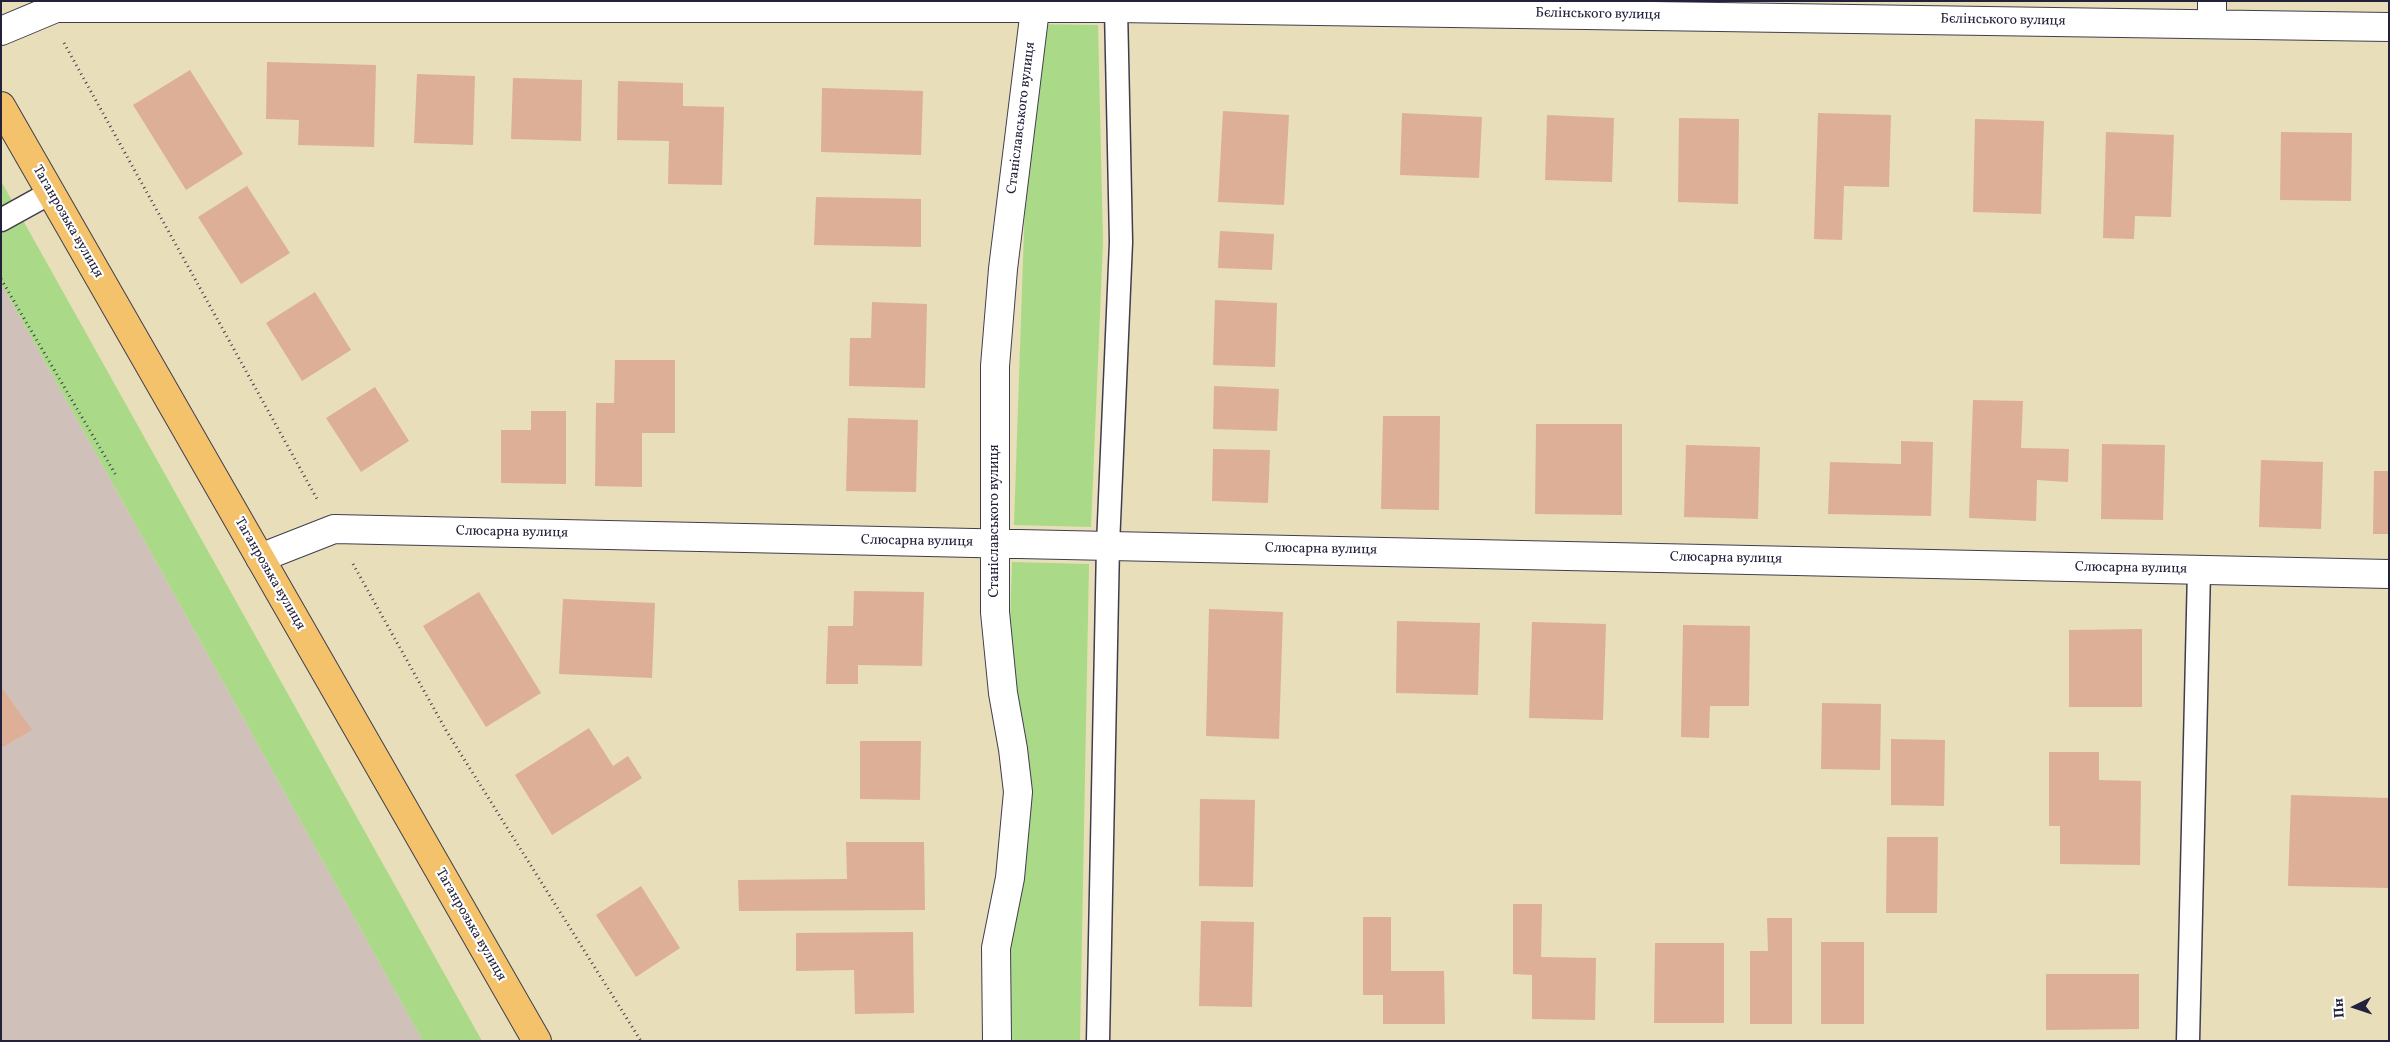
<!DOCTYPE html>
<meta charset="utf-8">
<style>
body{margin:0}
#map{position:relative;width:2390px;height:1042px;overflow:hidden;background:#e8deb9;font-family:Vollkorn,serif}
canvas{display:block}
.frame{position:absolute;inset:0;border:2px solid #22223b;pointer-events:none}
.north{position:absolute;left:2330px;top:982px;width:50px;height:50px;-webkit-text-stroke:4px #fff;paint-order:stroke;rotate:266deg;font-size:14px;font-weight:700;line-height:20px;text-align:center;color:#22223b}
.north::after{content:'';display:block;margin:auto;width:18px;height:22px;background:#22223b;clip-path:polygon(50% 0,100% 100%,50% 72%,0 100%)}
</style>
<div id="map">
<canvas width="2390" height="1042"></canvas>
<div class="frame"></div>
<div class="north">Пн</div>
</div>
<script>
const g = document.querySelector('canvas').getContext('2d');
g.lineJoin = 'round';
function fillPath(path, color) { g.fillStyle = color; g.fill(path, 'evenodd'); }
const toPath = rows => new Path2D(rows.map(r => 'M' + r).join(''));
function stroke(path, color, width, dash) { g.strokeStyle = color; g.lineWidth = width; g.lineCap = dash ? 'butt' : 'round'; g.setLineDash(dash || []); g.stroke(path); }
function label(font, color, halo, rows, align = 'center') {
  g.font = font + ' Vollkorn,serif'; g.lineWidth = 4.5; g.setLineDash([]); g.textBaseline = 'middle'; g.strokeStyle = halo; g.fillStyle = color; for (const [text, x, y, turn = 0] of rows) {
    g.save(); g.translate(x, y); g.rotate((+turn || 0) * Math.PI / 180); g.textAlign = isNaN(turn) ? turn : align; if (halo) g.strokeText(text, 0, 0); g.fillText(text, 0, 0); g.restore();
  }
}
fillPath(toPath([
 [1,283,423,1041,1,1041]
]), '#cfc0ba');
fillPath(toPath([
 [1031,24,1098,25,1103,242,1091,527,1014,525],
 [1,181,482,1041,423,1041,1,283],
 [1012,562,1089,564,1080,1041,996,1041]
]), '#aada87');
fillPath(toPath([
 [267,62,376,65,374,147,298,145,299,120,266,119],
 [190,70,243,154,186,190,133,105],
 [417,74,475,76,473,145,414,143],
 [513,78,582,80,581,141,511,139],
 [618,81,683,83,683,106,724,107,722,185,668,184,669,141,617,140],
 [822,88,923,91,921,155,821,152],
 [1223,111,1289,115,1284,205,1218,202],
 [1402,113,1482,117,1479,178,1400,175],
 [1818,113,1891,115,1889,187,1844,186,1842,240,1814,239],
 [1547,115,1614,118,1612,182,1545,180],
 [1679,118,1739,119,1738,204,1678,202],
 [1975,119,2044,121,2041,214,1973,212],
 [2106,132,2174,135,2171,217,2135,216,2134,239,2103,238],
 [2281,132,2352,133,2351,201,2280,200],
 [247,186,290,253,241,284,198,217],
 [816,197,921,199,921,247,814,245],
 [1220,231,1274,234,1272,270,1218,268],
 [315,292,351,350,302,381,266,323],
 [1215,300,1277,303,1275,367,1213,365],
 [872,302,927,304,925,388,849,386,850,338,871,338],
 [615,360,675,360,675,433,642,433,642,487,595,486,596,403,614,403],
 [1214,386,1279,389,1277,431,1213,429],
 [375,387,409,441,361,472,326,418],
 [1973,400,2023,401,2021,448,2069,449,2068,482,2037,480,2036,521,1969,518],
 [531,411,566,411,566,484,501,483,501,430,531,430],
 [1383,416,1440,416,1439,510,1381,509],
 [848,418,918,420,916,492,846,491],
 [1536,424,1622,424,1622,515,1535,514],
 [1901,441,1933,442,1931,516,1828,514,1830,462,1901,464],
 [2102,444,2165,445,2163,520,2101,519],
 [1686,445,1760,447,1758,519,1684,517],
 [1213,449,1270,450,1268,503,1212,501],
 [2261,460,2323,462,2321,529,2259,527],
 [2374,471,2389,471,2389,534,2373,534],
 [854,591,924,592,922,666,858,665,858,684,826,684,828,626,853,626],
 [479,592,541,693,486,727,423,626],
 [563,599,655,603,652,678,559,674],
 [1209,609,1283,612,1279,739,1206,736],
 [1397,621,1480,623,1478,695,1396,693],
 [1532,622,1606,624,1603,720,1529,718],
 [1683,625,1750,626,1749,706,1710,706,1709,738,1681,737],
 [2142,629,2142,707,2069,707,2069,630],
 [1,687,32,730,1,748],
 [1822,703,1881,704,1880,770,1821,769],
 [589,728,613,766,628,756,642,778,552,835,515,775],
 [1891,739,1945,740,1944,806,1891,805],
 [860,741,921,741,920,800,860,799],
 [2049,752,2099,752,2099,780,2141,781,2140,865,2060,864,2060,826,2049,826],
 [2291,795,2389,798,2389,888,2288,886],
 [1200,799,1255,800,1253,887,1199,886],
 [1887,837,1938,837,1937,913,1886,913],
 [846,842,924,842,925,910,739,911,738,880,847,879],
 [641,886,680,948,636,977,596,915],
 [1513,904,1542,904,1541,957,1596,958,1595,1020,1532,1019,1532,975,1513,974],
 [1363,917,1391,917,1391,971,1444,971,1445,1024,1383,1024,1383,995,1363,995],
 [1767,918,1792,918,1792,1024,1750,1024,1750,951,1768,951],
 [1201,921,1254,922,1252,1007,1199,1006],
 [913,932,914,1013,855,1014,854,970,796,971,796,933],
 [1821,942,1864,942,1864,1024,1821,1024],
 [1655,943,1724,943,1724,1023,1654,1023],
 [2046,974,2139,974,2139,1029,2046,1030]
]), '#ddaf97');
const lane = toPath([
 [1,220,50,193],
 [1098,1041,1108,545,1121,242,1116,8],
 [2188,1041,2199,570]
]);
const street = toPath([
 [2212,24,2212,1],
 [1,31,56,8,1116,8,2389,27],
 [260,558,334,529,2389,574],
 [997,1041,996,948,1010,878,1018,792,1013,749,1003,693,995,612,995,366,1003,269,1036,1]
]);
const highway = toPath([
 [1,106,537,1041]
]);
stroke(lane, '#403e4e', 25);
stroke(street, '#403e4e', 30);
stroke(highway, '#403e4e', 30);
stroke(toPath([
 [64,43,317,499],
 [1,279,117,477],
 [353,564,447,732,641,1041]
]), '#403e4e', 3, [1, 4]);
stroke(lane, '#fff', 22);
stroke(street, '#fff', 28);
stroke(highway, '#f3c26a', 28);
label('14px', '#22223b', '#fff', [
 ["Бєлінського вулиця",1598,15,1],
 ["Бєлінського вулиця",2003,21,1],
 ["Станіславського вулиця",1022,118,-83],
 ["Таганрозька вулиця",67,222,60],
 ["Станіславського вулиця",995,521,-90],
 ["Слюсарна вулиця",512,533,1],
 ["Слюсарна вулиця",917,542,1],
 ["Слюсарна вулиця",1321,550,1],
 ["Слюсарна вулиця",1726,559,1],
 ["Слюсарна вулиця",2131,569,1],
 ["Таганрозька вулиця",269,574,60],
 ["Таганрозька вулиця",470,925,60]
]);
</script>
